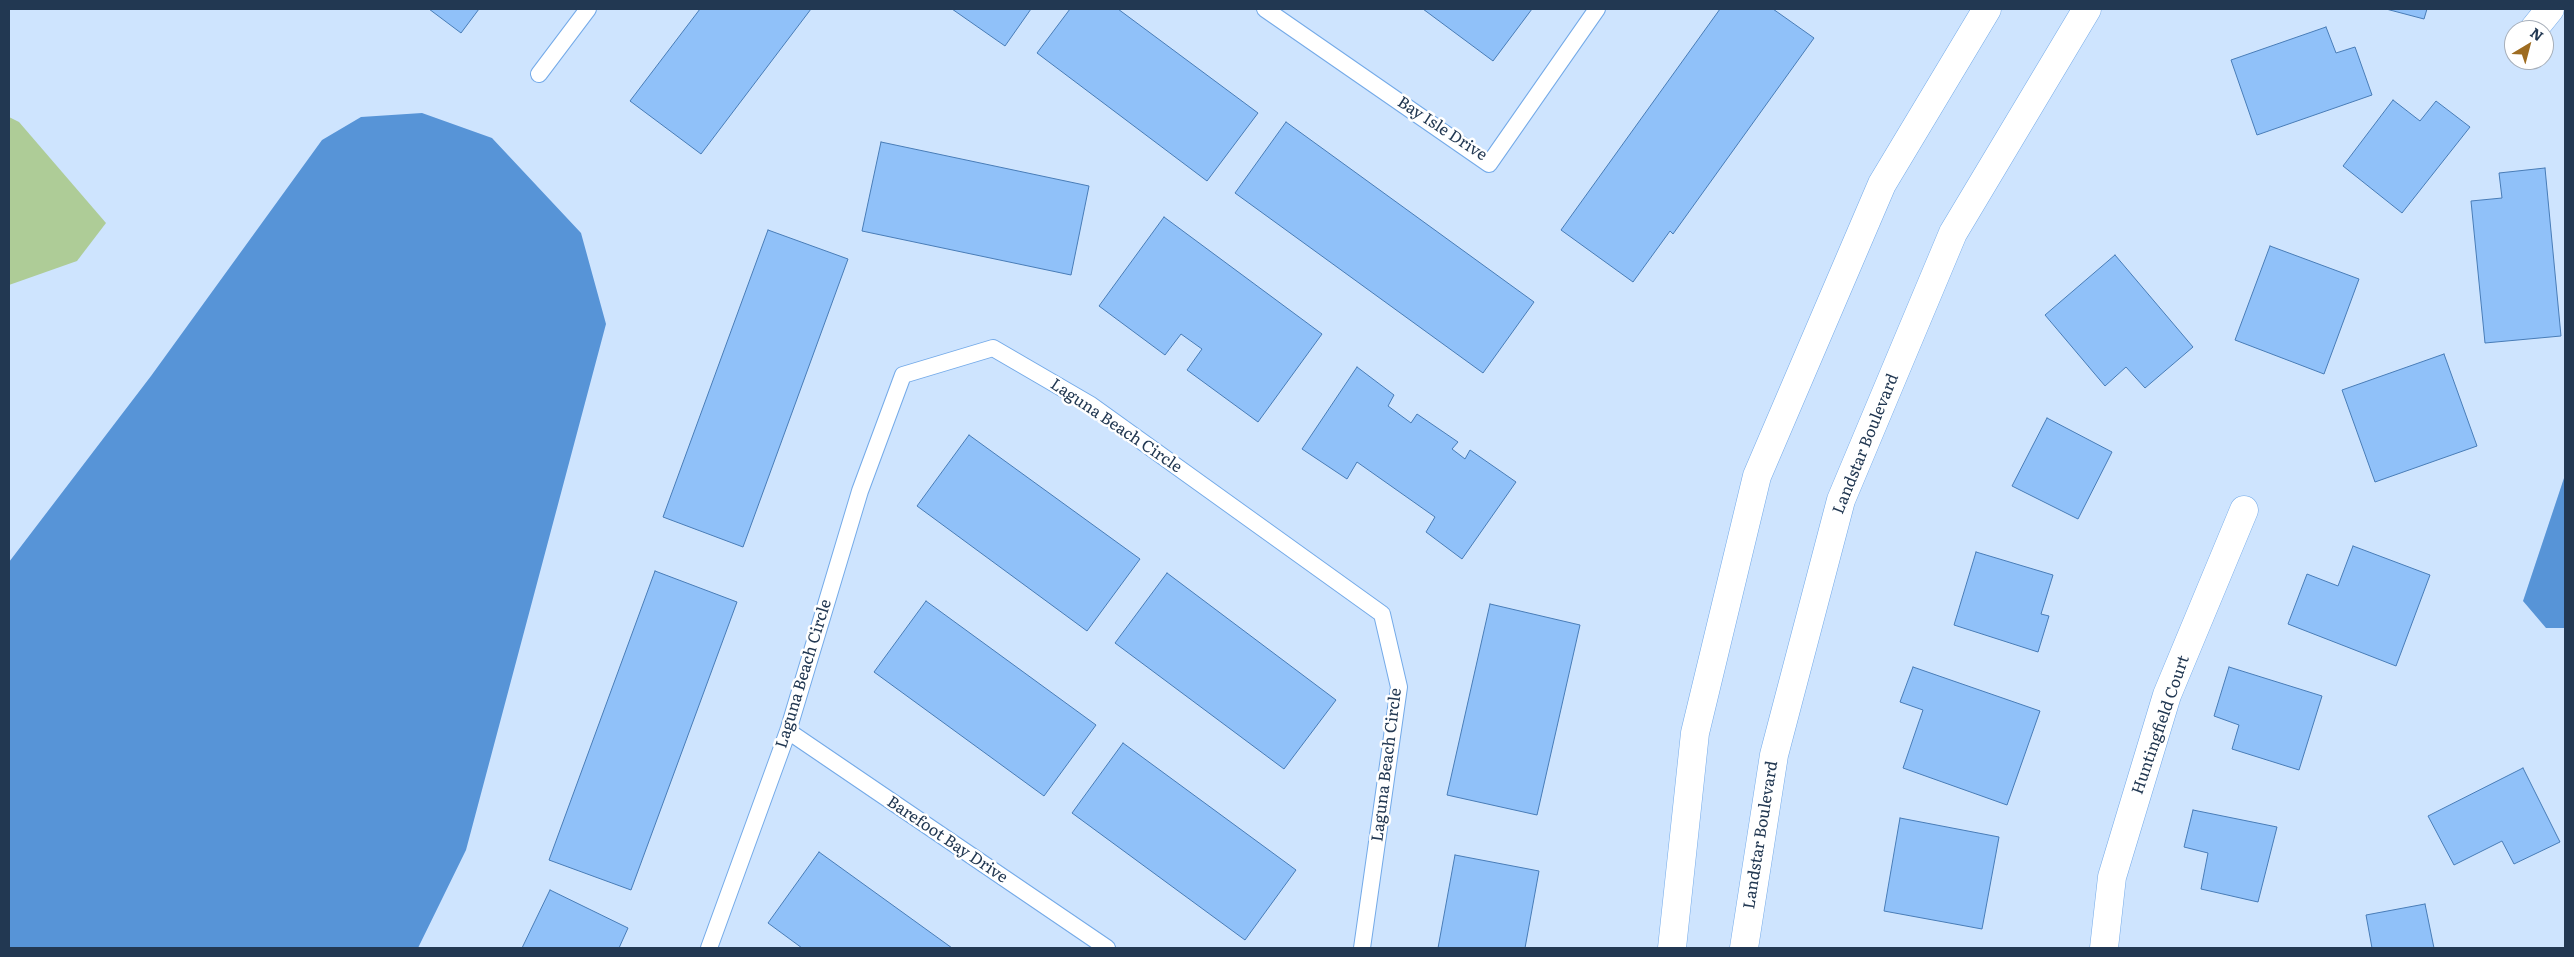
<!DOCTYPE html>
<style>
body{margin:0}
#map{position:relative;width:2574px;height:957px;overflow:hidden;background:#cee4fe;font-family:Literata,serif}
canvas{display:block}
.frame{position:absolute;inset:0;border:10px solid #223852;pointer-events:none}
.north{position:absolute;left:2504px;top:20px;width:50px;height:50px;box-sizing:border-box;background:#fff;border:1px solid #a7afba;border-radius:50%;rotate:37deg;font-size:14px;font-weight:700;line-height:20px;text-align:center;color:#223852}
.north::after{content:'';display:block;margin:auto;width:18px;height:22px;background:#9e6c21;clip-path:polygon(50% 0,100% 100%,50% 72%,0 100%)}
</style>
<div id="map">
<canvas width="2574" height="957"></canvas>
<div class="frame"></div>
<div class="north">N</div>
</div>
<script>
const g = document.querySelector('canvas').getContext('2d');
g.lineJoin = 'round';
function fillPath(path, color) { g.fillStyle = color; g.fill(path, 'evenodd'); }
const toPath = rows => new Path2D(rows.map(r => 'M' + r).join(''));
function stroke(path, color, width, dash) { g.strokeStyle = color; g.lineWidth = width; g.lineCap = dash ? 'butt' : 'round'; g.setLineDash(dash || []); g.stroke(path); }
function label(font, color, halo, rows, align = 'center') {
  g.font = font + ' Literata,serif'; g.lineWidth = 5; g.setLineDash([]); g.textBaseline = 'middle'; g.strokeStyle = halo; g.fillStyle = color; for (const [text, x, y, turn = 0] of rows) {
    g.save(); g.translate(x, y); g.rotate((+turn || 0) * Math.PI / 180); g.textAlign = isNaN(turn) ? turn : align; if (halo) g.strokeText(text, 0, 0); g.fillText(text, 0, 0); g.restore();
  }
}
fillPath(toPath([
 [9,117,19,122,106,223,77,261,9,285]
]), '#aecc97');
fillPath(toPath([
 [422,113,492,138,581,233,606,324,466,850,418,948,9,948,9,562,151,376,322,140,361,117],
 [2565,475,2565,628,2546,628,2523,601]
]), '#5794d7');
const building = toPath([
 [429,9,479,9,461,33,429,9],
 [700,9,811,9,701,154,630,101,700,9],
 [952,9,1031,9,1005,46,952,9],
 [1070,9,1118,9,1258,113,1207,181,1037,53,1070,9],
 [1423,9,1532,9,1493,61,1423,9],
 [1720,9,1773,9,1814,38,1673,234,1670,231,1633,282,1561,230,1720,9],
 [2386,9,2427,9,2424,19,2386,9],
 [2326,27,2336,53,2355,47,2372,95,2257,135,2231,60,2326,27],
 [2393,100,2420,121,2436,101,2470,127,2402,213,2343,166,2393,100],
 [1286,122,1534,302,1483,373,1235,193,1286,122],
 [881,142,1089,186,1071,275,862,231,881,142],
 [2545,168,2561,336,2485,343,2471,201,2502,198,2499,173,2545,168],
 [1164,217,1322,334,1258,422,1187,370,1202,349,1181,334,1165,355,1099,306,1164,217],
 [768,230,848,259,743,547,663,517,768,230],
 [2270,246,2359,279,2324,374,2235,340,2270,246],
 [2115,255,2193,347,2145,388,2126,367,2105,386,2045,315,2115,255],
 [2444,354,2477,446,2375,482,2342,390,2444,354],
 [1357,367,1394,395,1388,406,1411,423,1417,414,1458,442,1452,449,1465,459,1470,450,1516,482,1462,559,1426,532,1435,517,1357,462,1347,479,1302,449,1357,367],
 [2047,418,2112,452,2078,519,2012,486,2047,418],
 [969,435,1140,559,1087,631,917,506,969,435],
 [2353,546,2430,575,2396,666,2288,624,2307,574,2338,586,2353,546],
 [1976,552,2053,575,2041,614,2049,616,2038,652,1954,625,1976,552],
 [655,571,737,602,631,890,549,860,655,571],
 [1167,573,1336,700,1284,769,1115,643,1167,573],
 [926,601,1096,725,1044,796,874,672,926,601],
 [1490,604,1580,625,1537,815,1447,795,1490,604],
 [1913,667,2040,711,2007,805,1903,768,1923,710,1900,702,1913,667],
 [2229,667,2322,696,2299,770,2232,749,2239,725,2214,716,2229,667],
 [1123,743,1296,870,1245,940,1072,813,1123,743],
 [2523,768,2560,842,2514,864,2502,841,2454,865,2428,816,2523,768],
 [2193,810,2277,827,2258,902,2201,889,2208,853,2184,847,2193,810],
 [1900,818,1999,837,1982,929,1884,911,1900,818],
 [819,852,952,948,802,948,768,923,819,852],
 [1455,855,1539,871,1525,948,1438,948,1455,855],
 [550,890,628,928,619,948,522,948,550,890],
 [2425,904,2434,948,2372,948,2366,915,2425,904]
]);
fillPath(building, '#90c1f9');
stroke(building, '#487cb7', 1);
const lane = toPath([
 [1265,9,1489,164,1597,9],
 [539,74,588,9],
 [788,731,1107,948],
 [709,948,788,731,860,491,903,375,993,348,1091,405,1382,614,1399,687,1362,948]
]);
const street = toPath([
 [2533,30,2550,9],
 [2104,948,2112,877,2167,695,2244,510]
]);
const secondary = toPath([
 [1672,948,1695,733,1757,476,1882,184,1987,9],
 [1744,948,1774,755,1841,500,1953,233,2087,9]
]);
stroke(lane, '#74aae8', 18);
stroke(street, '#74aae8', 29);
stroke(secondary, '#74aae8', 29);
stroke(lane, '#fff', 16);
stroke(street, '#fff', 28);
stroke(secondary, '#fff', 28);
label('16px', '#223852', '#fff', [
 ["Bay Isle Drive",1442,129,33],
 ["Laguna Beach Circle",1116,426,34],
 ["Landstar Boulevard",1866,444,-68],
 ["Laguna Beach Circle",804,674,-73],
 ["Huntingfield Court",2161,725,-71],
 ["Laguna Beach Circle",1387,765,-83],
 ["Landstar Boulevard",1761,835,-81],
 ["Barefoot Bay Drive",947,840,34]
]);
</script>
